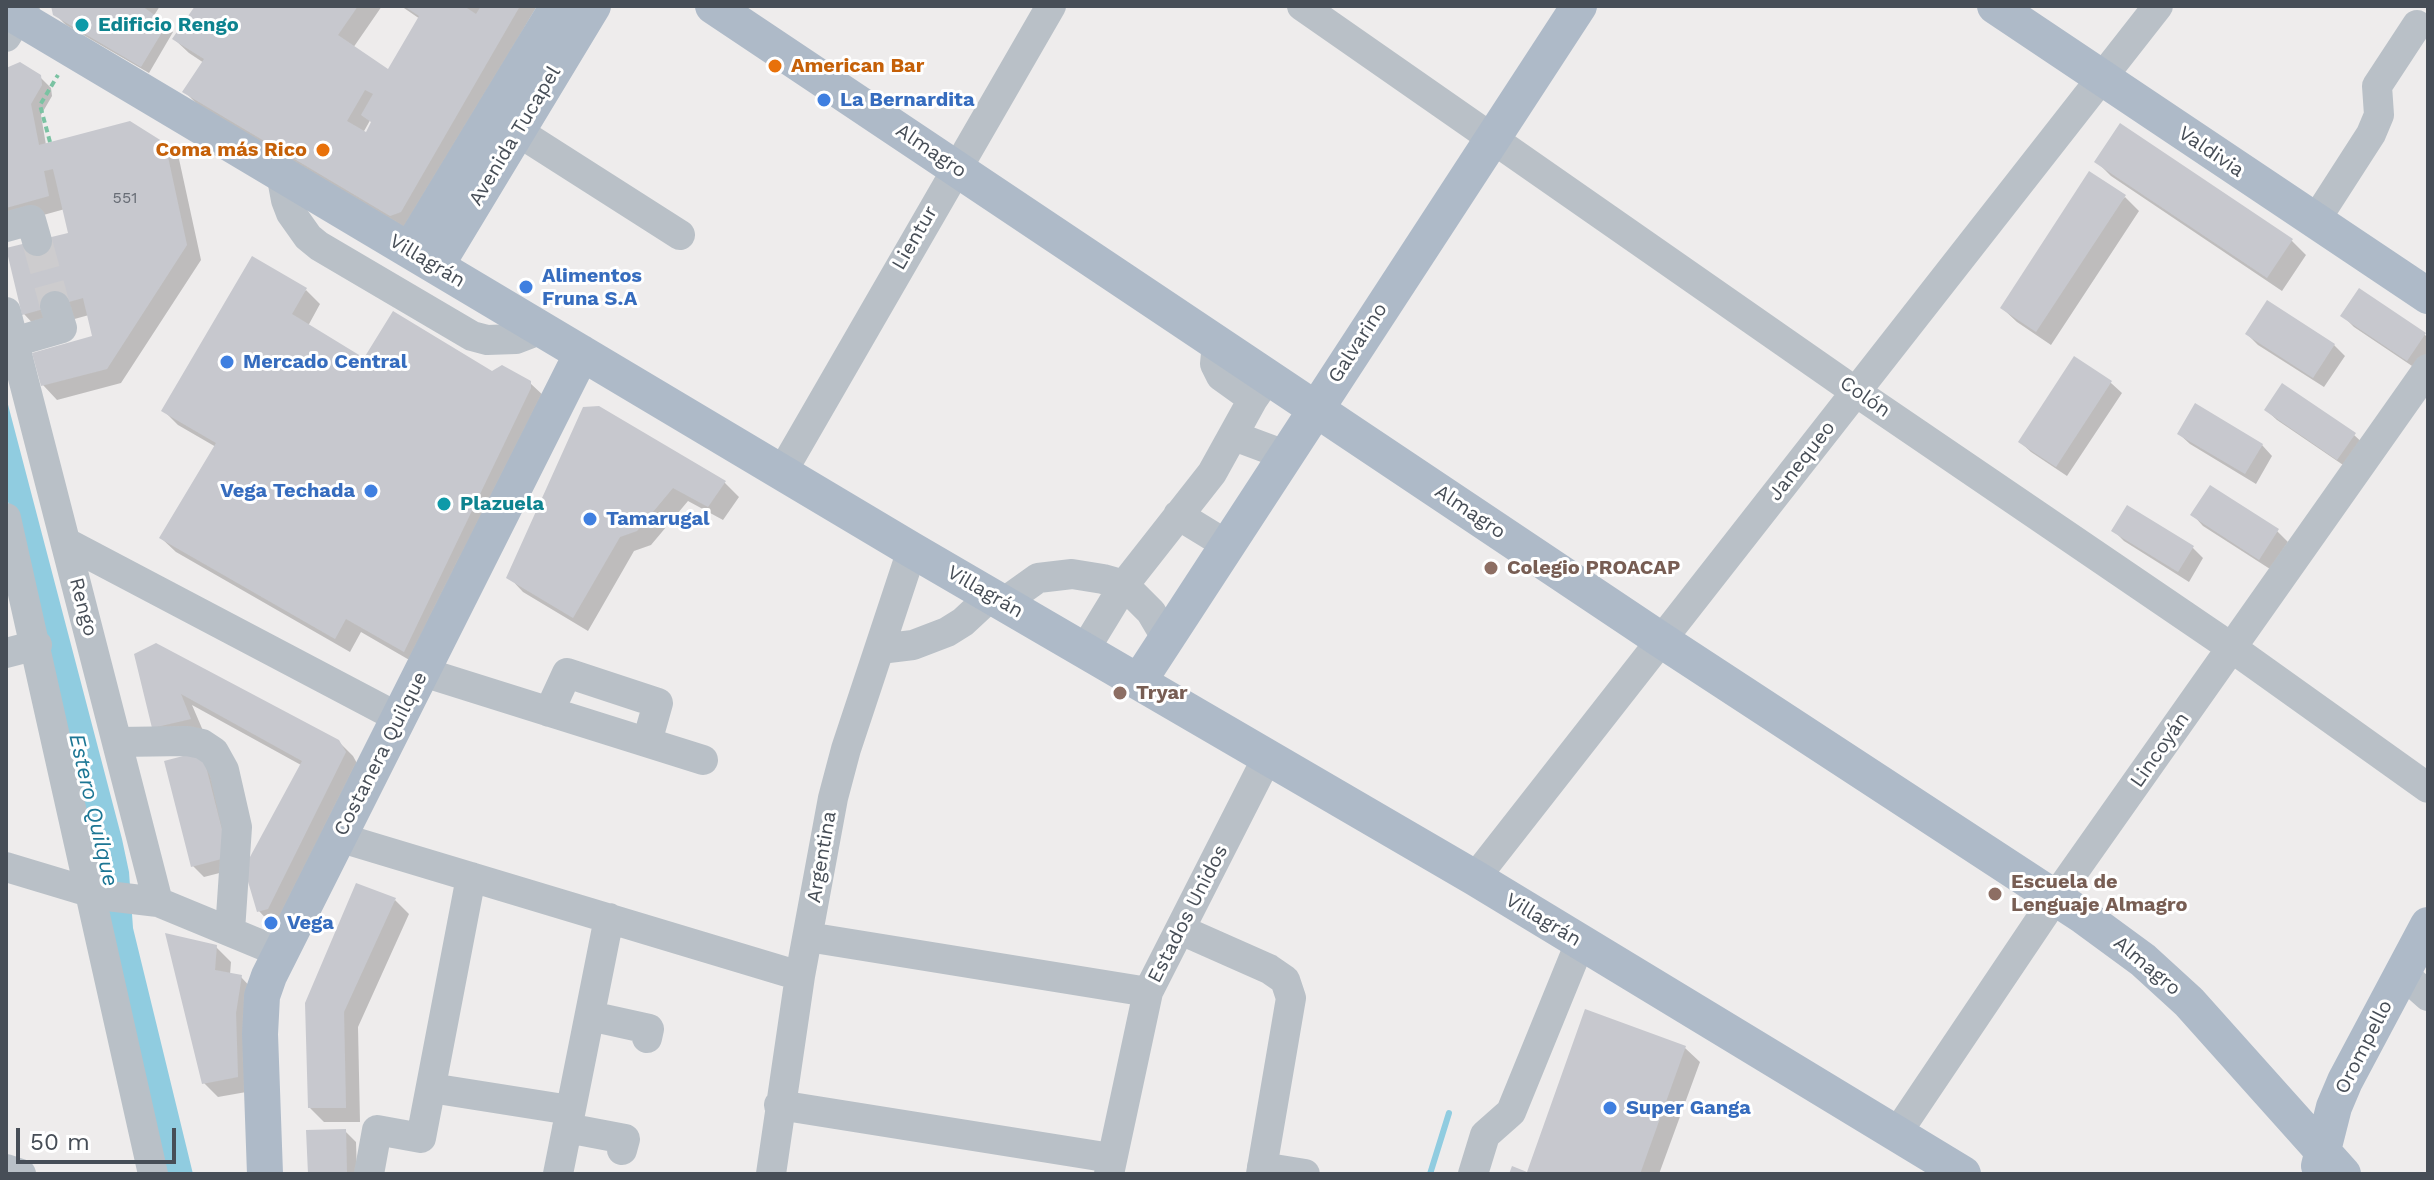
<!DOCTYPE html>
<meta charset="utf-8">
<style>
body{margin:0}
#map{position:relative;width:2434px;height:1180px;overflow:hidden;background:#eeecec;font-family:"Work Sans",sans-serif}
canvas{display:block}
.frame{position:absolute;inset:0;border:8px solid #474e57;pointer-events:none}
.scale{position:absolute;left:16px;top:1128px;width:160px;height:36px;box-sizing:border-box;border:4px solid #474e57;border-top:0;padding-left:10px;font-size:24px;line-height:28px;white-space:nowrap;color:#474e57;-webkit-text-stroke:6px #fff;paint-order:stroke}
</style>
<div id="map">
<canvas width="2434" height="1180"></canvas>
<div class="frame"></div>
<div class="scale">50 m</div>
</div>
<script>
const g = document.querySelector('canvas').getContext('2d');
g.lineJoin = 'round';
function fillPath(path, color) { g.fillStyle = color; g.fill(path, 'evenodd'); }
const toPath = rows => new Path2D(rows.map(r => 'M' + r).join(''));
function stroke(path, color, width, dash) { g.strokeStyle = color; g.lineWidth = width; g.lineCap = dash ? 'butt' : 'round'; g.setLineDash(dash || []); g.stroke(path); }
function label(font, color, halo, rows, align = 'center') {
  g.font = font + ' "Work Sans",sans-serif'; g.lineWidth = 6; g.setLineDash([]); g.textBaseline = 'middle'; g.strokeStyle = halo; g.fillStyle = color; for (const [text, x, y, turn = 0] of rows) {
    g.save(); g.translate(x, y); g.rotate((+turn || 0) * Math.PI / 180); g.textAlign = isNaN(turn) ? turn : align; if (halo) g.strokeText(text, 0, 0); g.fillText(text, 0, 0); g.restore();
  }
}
fillPath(toPath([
 [6,397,122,839,129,872,133,928,193,1174,163,1174,6,493]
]), '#90cce0');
fillPath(toPath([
 [53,6,160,6,153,17,173,32,149,73,66,25,55,14],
 [197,6,382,6,353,48,388,71,420,19,401,6,537,6,406,229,199,106,185,92,204,63,189,53,174,39],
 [373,115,376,117,367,135,363,133],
 [6,70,39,76,51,88,52,96,41,115,46,145,164,144,179,159,201,260,121,383,57,400,43,385,95,337,89,315,38,329,24,314,70,234,65,209,11,224,6,219],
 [2097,162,2292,241,2306,255,2282,291,2111,176],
 [2125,197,2139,211,2051,345,2017,322,2002,308],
 [306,290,320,304,308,326,366,360,492,373,530,383,545,397,418,665,361,632,350,652,176,552,161,538,216,447,178,425,164,411],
 [2343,316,2425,335,2428,338,2428,356,2418,370,2354,327],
 [2247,334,2334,345,2345,356,2324,387,2258,345],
 [2074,359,2111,383,2122,393,2067,476,2031,452,2020,442],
 [599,408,725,483,739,497,723,520,688,501,651,545,634,551,588,631,523,592,509,577],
 [2266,410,2354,435,2365,445,2349,469,2277,420],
 [2179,434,2262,445,2272,456,2256,484,2190,444],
 [2193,515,2277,531,2288,542,2270,569,2203,526],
 [2114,531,2193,548,2203,558,2189,582,2124,541],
 [136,655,338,741,353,756,359,767,282,923,273,926,259,911,301,765,192,705,204,733,154,727],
 [167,763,212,764,239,868,204,877,193,866],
 [395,900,409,914,358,1027,360,1122,324,1122,310,1108,307,1003],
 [216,947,231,962,230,975,241,977,255,992,252,1091,218,1097,204,1083],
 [1685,1048,1700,1062,1659,1174,1528,1174],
 [345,1131,356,1142,357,1174,310,1174]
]), '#0003');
stroke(toPath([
 [1430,1174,1449,1113]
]), '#90cce0', 6);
fillPath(toPath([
 [51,6,142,6,167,24,141,67,53,15],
 [195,6,358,6,338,35,388,69,419,16,404,6,464,6,476,14,481,6,520,6,401,212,390,216,182,92,204,59,172,39],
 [365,90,373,94,361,115,371,122,366,132,347,121],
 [20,62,41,75,42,85,31,104,39,145,130,121,165,143,187,245,107,369,41,386,32,353,92,336,83,298,22,315,6,248,68,233,53,169,44,171,49,196,6,208,6,68],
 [2120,123,2293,239,2267,278,2094,162],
 [2089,171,2126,195,2036,332,2000,308],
 [252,256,307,288,292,314,364,358,393,311,492,371,502,365,531,381,531,388,404,652,346,619,335,639,159,538,216,443,161,411],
 [2359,288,2426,333,2407,361,2340,316],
 [2267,300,2335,344,2313,378,2245,334],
 [2074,356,2112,381,2056,467,2018,442],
 [2282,383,2356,433,2337,460,2264,410],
 [2195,403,2263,444,2245,474,2177,434],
 [599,406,726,481,708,507,673,488,637,531,620,537,573,618,506,578,583,407],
 [2210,485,2279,529,2259,560,2190,515],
 [2127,505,2194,546,2178,572,2111,531],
 [156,643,339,740,346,752,268,909,257,912,244,868,302,761,181,694,191,719,152,728,134,654],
 [202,751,229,857,191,867,164,761],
 [356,883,396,898,344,1012,346,1108,308,1108,305,1003],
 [165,933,217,945,215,970,242,975,236,1013,238,1077,202,1084],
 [1585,1009,1686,1046,1640,1174,1509,1174,1512,1166,1527,1172],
 [346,1129,347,1174,308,1174,306,1130]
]), '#c7c8ce');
stroke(toPath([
 [37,241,55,306]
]), '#cdccce', 30, [30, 15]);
stroke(toPath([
 [50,142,40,105,58,75]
]), '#7ac2a2', 4, [6, 4]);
stroke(toPath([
 [1302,6,1856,392,2232,648,2428,788],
 [6,37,25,6],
 [517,131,680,235],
 [281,173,286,200,291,213,308,237,319,246,472,336,487,340,516,339,542,329],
 [2315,221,2371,134,2379,115,2377,86,2417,25],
 [6,227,31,220,37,241],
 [6,312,158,902],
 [14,342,62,328,55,306],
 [1217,343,1215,364,1221,376,1253,399,1264,383],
 [1234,436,1285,455],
 [782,472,1051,6],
 [1178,515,1227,545],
 [6,518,153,1174],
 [67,543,399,718],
 [1003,603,1038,578,1072,574,1103,579,1124,585,1151,612,1167,639],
 [880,649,913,645,947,632,963,622,991,596],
 [1085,649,1124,585,1212,473,1253,399],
 [6,653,37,645],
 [423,672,703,760],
 [549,712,567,673,658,703,647,742],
 [118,742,187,741,202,744,214,752,224,770,237,827,230,931],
 [338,837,800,976],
 [6,867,99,895,158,902,279,952],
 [1475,878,2158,6],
 [1181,930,1269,969,1285,980,1291,998,1261,1174],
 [808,937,1148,992],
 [2402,973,2428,996],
 [590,1016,649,1029,647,1038],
 [431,1088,570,1110],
 [779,1105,1111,1158],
 [567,1128,625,1139,622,1150],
 [1897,1133,2055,898,2428,369],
 [1262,1167,1305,1174],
 [6,1169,21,1174],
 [369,1174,377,1130,421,1138,471,877],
 [558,1174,609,918],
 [771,1174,800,976,833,798,846,749,912,550],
 [1109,1174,1148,992,1268,756],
 [1473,1174,1485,1135,1511,1112,1580,943]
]), '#b9c0c7', 30);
stroke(toPath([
 [713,6,1661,640,2083,916,2143,960,2189,1002,2343,1174],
 [1995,6,2428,296],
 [6,10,912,550,1475,878,1963,1174],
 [410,250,558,6],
 [436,266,593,6],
 [1139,681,1579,6],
 [2319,1166,2334,1107,2345,1081,2428,925],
 [265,1174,260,1034,262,996,269,976,582,353]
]), '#aebac8', 36);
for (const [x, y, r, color] of [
 [82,25,8,"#0f9aa8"],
 [775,66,8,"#e8710a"],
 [824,100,8,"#3f7fe0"],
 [323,150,8,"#e8710a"],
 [526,287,8,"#3f7fe0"],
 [227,362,8,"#3f7fe0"],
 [371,491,8,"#3f7fe0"],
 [444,504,8,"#0f9aa8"],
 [590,519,8,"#3f7fe0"],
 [1491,568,8,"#8d6e63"],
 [1120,693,8,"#8d6e63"],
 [1995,894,8,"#8d6e63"],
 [271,923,8,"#3f7fe0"],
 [1610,1108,8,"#3f7fe0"]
]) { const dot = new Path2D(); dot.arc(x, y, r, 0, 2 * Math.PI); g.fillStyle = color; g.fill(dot); stroke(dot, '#fff', 3); }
label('16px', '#676c75', null, [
 ["551",125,198]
]);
label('bold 20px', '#0d838f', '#fff', [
 ["Edificio Rengo",98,25],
 ["Plazuela",460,504]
], 'left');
label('bold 20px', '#c56008', '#fff', [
 ["American Bar",791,66],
 ["Coma más Rico",307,150,"right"]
], 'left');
label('bold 20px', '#366cbe', '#fff', [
 ["La Bernardita",840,100],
 ["Alimentos",542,276],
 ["Fruna S.A",542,299],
 ["Mercado Central",243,362],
 ["Vega Techada",355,491,"right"],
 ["Tamarugal",606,519],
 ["Vega",287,923],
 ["Super Ganga",1626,1108]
], 'left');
label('20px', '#474e57', '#fff', [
 ["Avenida Tucapel",515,136,-59],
 ["Almagro",931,151,34],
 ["Valdivia",2211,152,34],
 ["Lientur",915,238,-60],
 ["Villagrán",427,261,31],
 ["Galvarino",1358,343,-57],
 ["Colón",1865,397,35],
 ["Janequeo",1802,461,-52],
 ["Almagro",1470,512,34],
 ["Villagrán",985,592,30],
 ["Rengo",83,607,75],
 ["Lincoyán",2160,750,-55],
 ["Costanera Quilque",381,754,-63],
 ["Argentina",822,857,-80],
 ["Estados Unidos",1188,914,-63],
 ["Villagrán",1543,920,31],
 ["Almagro",2147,966,40],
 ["Orompello",2364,1047,-63]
]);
label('bold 20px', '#785e54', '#fff', [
 ["Colegio PROACAP",1507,568],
 ["Tryar",1136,693],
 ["Escuela de",2011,882],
 ["Lenguaje Almagro",2011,905]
], 'left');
label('italic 22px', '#1c7694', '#fff', [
 ["Estero Quilque",93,810,77]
]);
</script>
